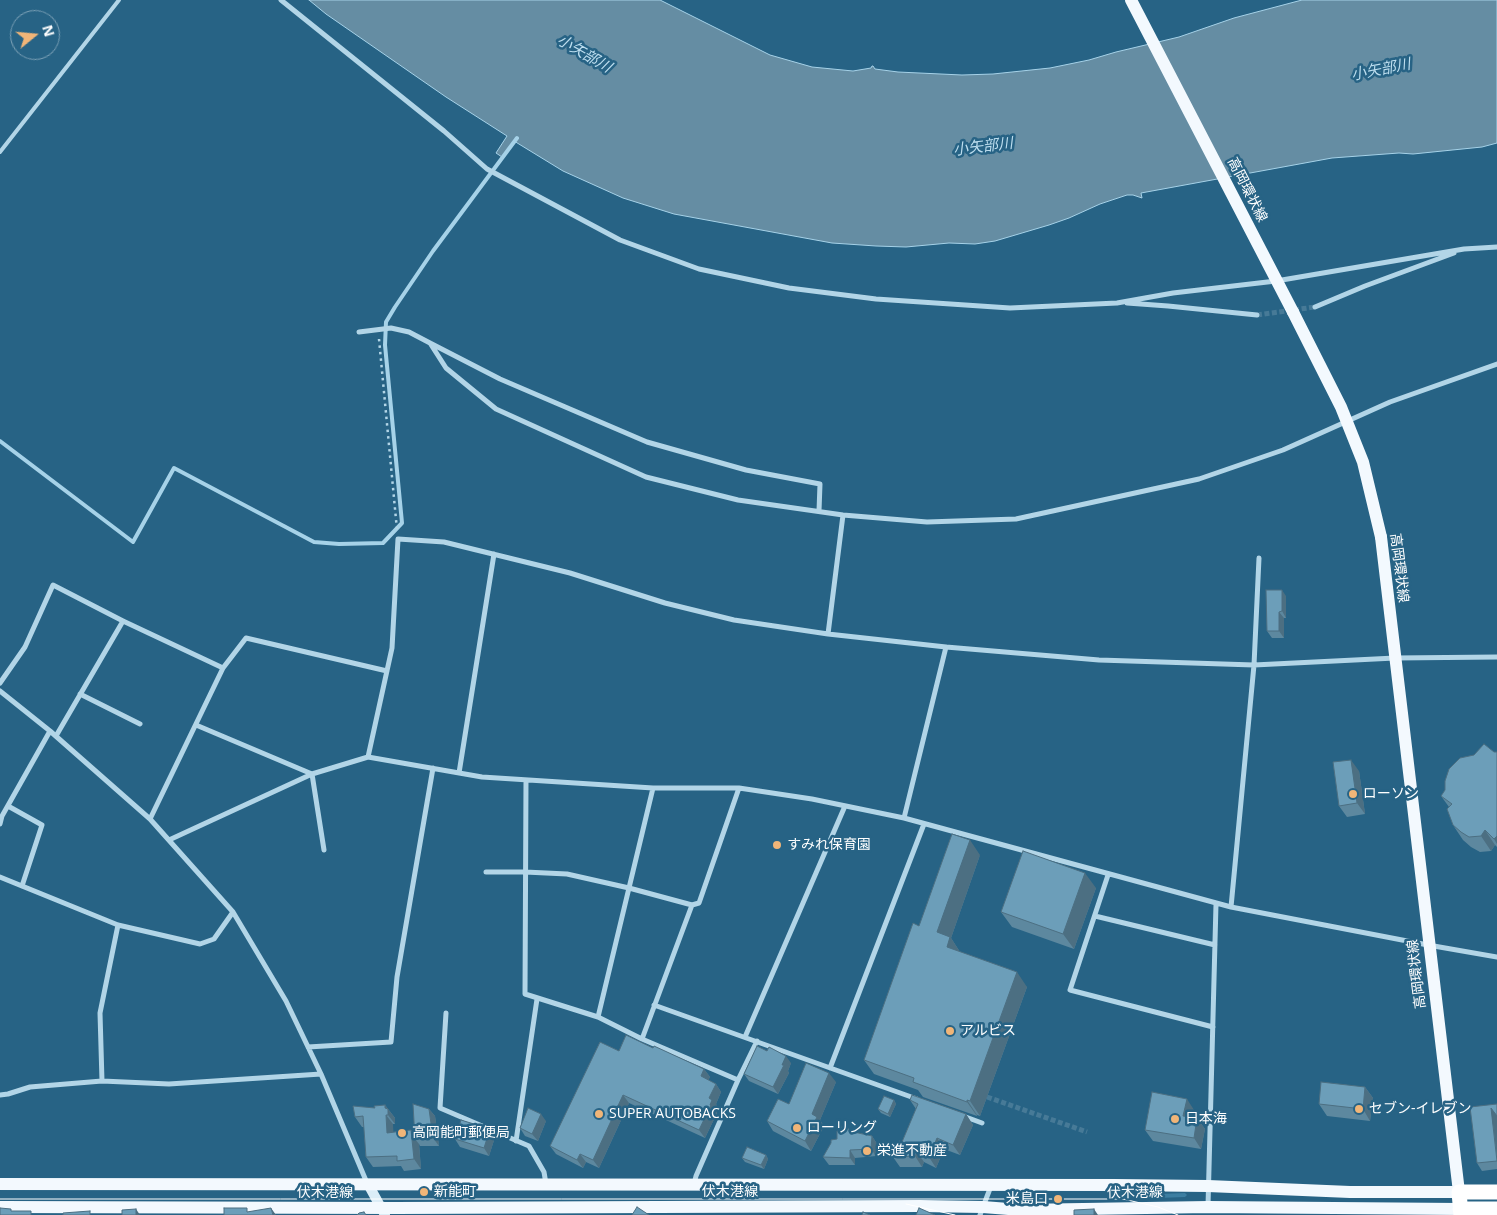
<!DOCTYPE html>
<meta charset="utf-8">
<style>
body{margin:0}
#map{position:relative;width:1497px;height:1215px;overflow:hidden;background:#276385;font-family:"Open Sans",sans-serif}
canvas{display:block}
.north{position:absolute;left:10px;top:10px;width:50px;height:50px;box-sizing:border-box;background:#276385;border:1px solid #7da1b6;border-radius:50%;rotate:73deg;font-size:14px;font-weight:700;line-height:20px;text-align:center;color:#fff}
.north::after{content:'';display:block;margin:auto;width:18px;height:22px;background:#f0b578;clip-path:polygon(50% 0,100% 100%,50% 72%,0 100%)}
</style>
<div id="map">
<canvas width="1497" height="1215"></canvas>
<div class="north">N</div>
</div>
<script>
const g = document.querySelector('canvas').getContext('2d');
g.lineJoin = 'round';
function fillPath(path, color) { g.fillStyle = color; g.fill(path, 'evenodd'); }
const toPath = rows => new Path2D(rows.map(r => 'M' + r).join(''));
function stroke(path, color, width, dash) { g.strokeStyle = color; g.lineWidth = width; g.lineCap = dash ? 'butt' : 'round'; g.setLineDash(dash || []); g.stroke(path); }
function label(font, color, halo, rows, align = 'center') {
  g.font = font + ' "Open Sans","Noto Sans JP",sans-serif'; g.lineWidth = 5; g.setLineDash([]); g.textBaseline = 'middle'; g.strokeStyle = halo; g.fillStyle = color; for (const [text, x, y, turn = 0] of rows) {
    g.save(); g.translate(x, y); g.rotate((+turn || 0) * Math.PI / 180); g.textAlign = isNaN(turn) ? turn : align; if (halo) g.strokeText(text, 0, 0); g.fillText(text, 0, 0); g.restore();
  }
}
fillPath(toPath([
 [1185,1193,1187,1195,1185,1197,1158,1198,1157,1196,1158,1194]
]), '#3c7ea1');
const water = toPath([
 [309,0,660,0,770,55,812,67,853,71,871,68,872,66,873,66,875,69,898,72,962,75,993,74,1050,68,1089,60,1116,52,1179,37,1234,18,1302,0,1497,0,1497,143,1482,147,1413,154,1399,153,1332,158,1141,193,1142,198,1133,195,1127,195,1100,204,1069,218,1049,225,995,241,975,244,949,243,906,247,876,246,832,243,674,214,623,198,563,171,514,141,502,157,496,153,507,136,446,97,326,14,309,0]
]);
fillPath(water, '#658da3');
stroke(water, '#a6d2e8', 1);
stroke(toPath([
 [0,441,133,542,174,468,314,542,339,544,383,543,402,523,385,345,386,322,395,307,433,251,517,138]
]), '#a6d2e8', 4);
stroke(toPath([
 [1257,315,1315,307],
 [987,1097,1087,1132]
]), '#477a97', 5, [5, 2.5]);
stroke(toPath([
 [379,339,397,530]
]), '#b2d5e7', 2.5, [2.5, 4]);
stroke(toPath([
 [0,152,119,0]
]), '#b2d5e7', 4);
stroke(toPath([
 [281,0,444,131,487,169,620,240,699,269,789,288,876,299,1010,308,1117,303,1173,293,1276,281,1464,249,1497,247],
 [1127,303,1168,306,1257,315],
 [1315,307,1365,286,1454,253],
 [359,332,391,328,409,332,430,343,446,368,496,409,646,477,738,500,843,515,927,522,1016,519,1199,479,1283,450,1390,402,1497,364],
 [430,343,500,379,647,442,746,470,820,484,819,511],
 [828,634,843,515],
 [223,668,246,638,387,671],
 [0,683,25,647,53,585,123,621,223,668,150,819],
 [0,691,50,731,150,819,233,912,286,1001,321,1074,367,1183],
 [80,694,140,724],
 [196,725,312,774,324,850],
 [56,736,123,621],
 [368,757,392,648,398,539,444,542,570,573,665,603,734,620,828,634,946,647,1099,660,1254,665,1395,658,1497,657],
 [459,773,494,554],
 [526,780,525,994,598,1017,642,1039,738,1080],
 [8,806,42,825,22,886],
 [904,818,946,647],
 [0,824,2,816,50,731],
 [169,840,312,774,368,757,482,777,653,788,739,788,812,799,904,818,1231,907,1428,945,1497,957],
 [486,872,525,872,567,874,629,888,692,905],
 [1108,875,1070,990,1213,1027],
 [0,877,118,925,200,944,214,939,233,912],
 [1231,907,1254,665,1259,558],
 [1095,916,1215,945],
 [654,1005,917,1099],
 [446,1013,440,1108,529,1146,544,1172,546,1184],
 [598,1017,653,788],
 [745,1037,845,806],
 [642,1039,692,905,699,903,739,788],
 [308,1047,391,1042,397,977,433,768],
 [830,1068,924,824],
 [102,1081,100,1013,118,925],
 [0,1095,8,1094,30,1087,102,1081,169,1084,321,1074],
 [963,1116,982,1123],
 [516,1141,537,999],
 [694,1184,696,1176,738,1080,757,1041],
 [1208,1206,1216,904],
 [980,1215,991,1186]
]), '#b2d5e7', 5);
stroke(toPath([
 [368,1184,385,1215]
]), '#dbedf7', 10);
stroke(toPath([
 [1131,0,1293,312],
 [0,1184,1115,1185,1208,1186,1350,1192,1459,1192,1381,537],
 [0,1207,396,1208,920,1206,983,1207,1021,1210,1208,1207,1460,1209]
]), '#f3f9fe', 12);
stroke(toPath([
 [1460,1209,1497,1209],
 [1461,1215,1459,1192,1497,1192]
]), '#fff', 15);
stroke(toPath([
 [0,1199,1123,1199,1158,1207,1178,1215],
 [906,1204,955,1215]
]), '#fff', 1);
stroke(toPath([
 [1293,312,1341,407,1363,462,1381,537]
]), '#f3f9fe', 12);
fillPath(toPath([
 [1286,596,1286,618,1284,618,1284,638,1272,638,1267,631],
 [1494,752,1497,752,1497,847,1495,845,1491,851,1480,852,1471,847,1463,840,1453,825,1449,807,1441,796],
 [1359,771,1365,814,1347,817,1339,806],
 [980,855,951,938,960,952,1027,987,980,1116,977,1115,977,1116,923,1097,918,1090,874,1074,864,1060],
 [1096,888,1074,949,1012,927,1001,912],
 [653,1048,704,1069,710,1077,708,1080,716,1084,721,1092,716,1104,718,1108,716,1112,717,1113,705,1138,629,1103,599,1168,586,1162,583,1168,556,1154,550,1146,619,1051],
 [791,1063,788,1071,789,1073,778,1094,749,1081,744,1074],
 [836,1082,820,1120,824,1126,811,1151,773,1131,767,1121],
 [1365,1087,1373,1098,1370,1121,1327,1116,1319,1104],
 [894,1100,896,1104,890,1117,881,1113,878,1109],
 [910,1100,966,1114,973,1125,960,1155,944,1149,936,1168,924,1162,922,1167,900,1167,893,1157,902,1142,916,1109],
 [385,1105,395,1118,395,1124,393,1124,393,1132,411,1130,415,1135,429,1109,435,1116,439,1146,420,1146,419,1144,421,1169,404,1171,401,1166,373,1167,366,1157,364,1127,362,1127,355,1117,375,1108],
 [1194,1110,1193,1117,1197,1118,1205,1129,1201,1149,1153,1141,1145,1130],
 [1497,1115,1497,1169,1482,1171,1477,1163],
 [546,1121,538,1141,525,1136,520,1128],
 [490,1129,495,1137,489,1156,460,1147,455,1139],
 [849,1129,850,1131,872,1136,877,1144,876,1156,855,1158,855,1165,829,1165,823,1157,837,1139],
 [766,1155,768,1159,764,1169,745,1162,742,1158]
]), '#5d889f');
fillPath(toPath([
 [1282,590,1286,596,1286,618,1282,611],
 [1279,612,1284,618,1284,638,1279,631],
 [1351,760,1359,771,1365,814,1357,803],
 [1485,830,1495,845,1491,851,1481,836],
 [1497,836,1497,844,1494,839],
 [970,840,980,855,951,938,960,952,947,947,937,932],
 [1085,873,1096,888,1074,949,1063,934],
 [1017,972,1027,987,980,1116,970,1101],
 [786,1056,791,1063,788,1071,789,1073,778,1094,773,1087],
 [704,1069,710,1077,706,1085,701,1076],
 [829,1073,836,1082,820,1120,824,1126,811,1151,805,1141,812,1114],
 [716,1084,721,1092,716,1104,718,1108,716,1112,717,1113,705,1138,699,1130,710,1105,709,1098],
 [1365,1087,1373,1098,1370,1121,1363,1109],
 [623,1095,629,1103,599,1168,593,1160],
 [1187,1099,1194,1110,1191,1127,1183,1116],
 [894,1100,896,1104,890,1117,888,1114],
 [967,1100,977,1115,977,1116,967,1102],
 [385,1105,395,1118,395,1124,388,1115,385,1108],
 [1491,1108,1497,1115,1497,1157],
 [429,1109,435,1116,439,1146,433,1138],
 [541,1114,546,1121,538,1141,532,1134],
 [966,1114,973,1125,960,1155,953,1145],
 [386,1115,393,1124,394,1143,387,1133],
 [1197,1118,1205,1129,1201,1149,1194,1138],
 [490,1129,495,1137,489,1156,484,1148],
 [411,1130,417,1139,415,1139,419,1144,421,1169,414,1159],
 [872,1136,877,1144,876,1156,871,1149],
 [937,1138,944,1149,936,1168,929,1157],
 [850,1150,855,1158,855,1165,850,1158],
 [917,1152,924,1162,922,1167,915,1156],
 [580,1154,586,1162,583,1168,577,1160],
 [766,1155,768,1159,764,1169,761,1165],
 [271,1208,276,1215,273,1215],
 [136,1209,140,1215,136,1215],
 [1094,1209,1098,1215,1094,1215]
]), '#4c6f82');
const building = toPath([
 [1266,590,1282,590,1282,611,1279,612,1279,631,1267,631,1266,590],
 [1484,744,1494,752,1497,752,1497,836,1494,839,1485,830,1481,836,1469,837,1461,832,1453,825,1447,809,1452,804,1441,796,1445,790,1445,781,1449,769,1460,758,1474,755,1484,744],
 [1351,760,1357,803,1339,806,1333,762,1351,760],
 [952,834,970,840,937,932,950,937,947,947,1017,972,970,1101,967,1100,967,1102,913,1082,914,1078,864,1060,913,923,919,926,952,834],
 [1023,851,1085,873,1063,934,1001,912,1023,851],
 [626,1035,653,1048,654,1046,704,1069,701,1076,716,1084,709,1098,712,1100,710,1105,711,1105,699,1130,623,1095,593,1160,580,1154,577,1160,550,1146,600,1042,619,1051,626,1035],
 [757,1046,767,1051,769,1047,786,1056,782,1065,784,1065,773,1087,744,1074,757,1046],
 [806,1063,829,1073,812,1114,817,1117,805,1141,767,1121,778,1099,789,1104,806,1063],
 [1321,1082,1365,1087,1363,1109,1319,1104,1321,1082],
 [1152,1092,1187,1099,1183,1116,1197,1118,1194,1138,1145,1130,1152,1092],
 [912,1095,966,1114,953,1145,937,1138,929,1157,917,1152,915,1156,893,1157,899,1141,902,1142,918,1104,910,1100,912,1095],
 [884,1096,894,1100,888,1114,878,1109,884,1096],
 [413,1104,429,1109,433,1138,415,1139,413,1104],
 [1497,1104,1497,1116,1491,1108,1497,1161,1477,1163,1470,1107,1497,1104],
 [385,1105,385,1108,388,1109,388,1115,386,1115,387,1133,411,1130,414,1159,397,1161,397,1156,366,1157,363,1116,355,1117,353,1106,375,1108,374,1106,385,1105],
 [528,1108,541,1114,532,1134,520,1128,528,1108],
 [461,1120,490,1129,484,1148,455,1139,461,1120],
 [841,1126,849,1129,849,1131,872,1136,871,1149,850,1150,850,1158,823,1157,831,1143,831,1140,837,1139,837,1131,839,1131,841,1126],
 [747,1147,766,1155,761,1165,742,1158,747,1147],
 [637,1207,649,1215,632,1215,637,1207],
 [0,1208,11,1209,11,1211,31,1211,31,1215,0,1215,0,1208],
 [224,1208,247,1208,247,1212,271,1208,273,1215,224,1215,224,1208],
 [919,1208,935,1215,916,1215,919,1208],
 [136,1209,136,1215,122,1215,122,1210,136,1209],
 [1094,1209,1094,1215,1074,1215,1074,1210,1094,1209],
 [90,1211,90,1215,63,1215,63,1213,90,1211],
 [364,1212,366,1215,357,1215,359,1213,364,1212],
 [863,1212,870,1215,862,1215,863,1212]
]);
fillPath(building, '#6c9eb9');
stroke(building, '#4c6f82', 1);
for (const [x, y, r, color] of [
 [1353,794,5,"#f0b578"],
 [777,845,5,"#f0b578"],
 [950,1031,5,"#f0b578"],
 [1359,1109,5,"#f0b578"],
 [599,1114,5,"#f0b578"],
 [1175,1119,5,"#f0b578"],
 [797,1128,5,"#f0b578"],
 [402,1133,5,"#f0b578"],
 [867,1151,5,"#f0b578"],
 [424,1192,5,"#f0b578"],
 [1058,1199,5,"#f0b578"]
]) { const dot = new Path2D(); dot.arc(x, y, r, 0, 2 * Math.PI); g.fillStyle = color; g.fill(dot); stroke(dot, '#276385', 2); }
label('14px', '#fff', '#276385', [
 ["高岡環状線",1247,190,63],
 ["高岡環状線",1399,568,83],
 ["高岡環状線",1417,974,-97],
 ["伏木港線",730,1192],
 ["伏木港線",325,1193],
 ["伏木港線",1135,1193,-1]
]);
label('14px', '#fff', '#276385', [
 ["ローソン",1363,794],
 ["すみれ保育園",787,845],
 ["アルビス",960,1031],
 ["セブン-イレブン",1369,1109],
 ["SUPER AUTOBACKS",609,1114],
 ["日本海",1185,1119],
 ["ローリング",807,1128],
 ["高岡能町郵便局",412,1133],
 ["栄進不動産",877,1151],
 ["新能町",434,1192],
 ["米島口",1048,1199,"right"]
], 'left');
label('italic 15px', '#bddeef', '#276385', [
 ["小矢部川",584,54,30],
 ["小矢部川",1381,70,-11],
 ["小矢部川",983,147,-7]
]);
</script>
